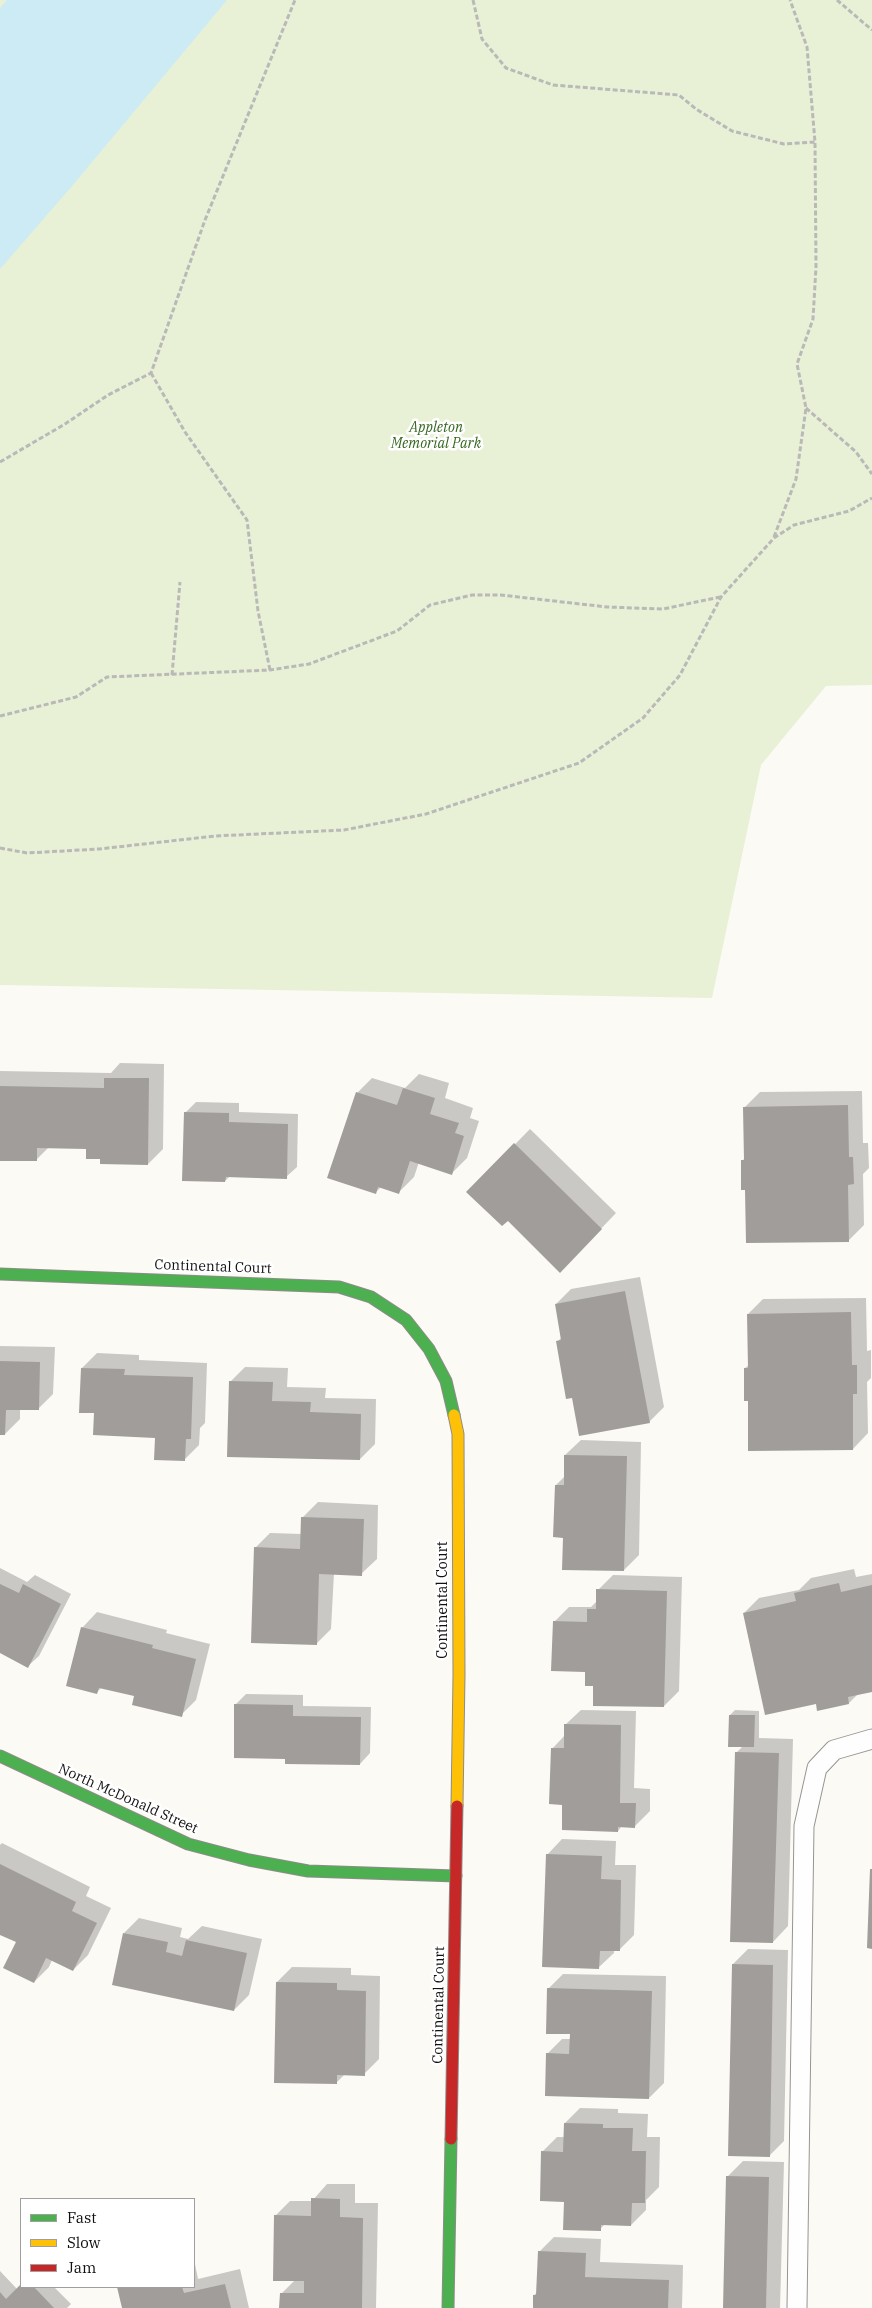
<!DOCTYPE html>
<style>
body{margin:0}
#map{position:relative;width:872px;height:2308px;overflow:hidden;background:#fcfaf5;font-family:"IBM Plex Serif",serif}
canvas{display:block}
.legend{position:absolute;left:20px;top:2198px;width:175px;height:90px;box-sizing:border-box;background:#fff;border:1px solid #9f9f9f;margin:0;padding:6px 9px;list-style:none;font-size:15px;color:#101010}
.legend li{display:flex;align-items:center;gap:10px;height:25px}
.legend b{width:25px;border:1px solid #9f9f9f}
</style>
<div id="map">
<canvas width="872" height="2308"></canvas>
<ul class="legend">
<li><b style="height:6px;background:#4caf50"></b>Fast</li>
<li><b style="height:6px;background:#ffc107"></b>Slow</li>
<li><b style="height:6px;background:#c62828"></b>Jam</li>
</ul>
</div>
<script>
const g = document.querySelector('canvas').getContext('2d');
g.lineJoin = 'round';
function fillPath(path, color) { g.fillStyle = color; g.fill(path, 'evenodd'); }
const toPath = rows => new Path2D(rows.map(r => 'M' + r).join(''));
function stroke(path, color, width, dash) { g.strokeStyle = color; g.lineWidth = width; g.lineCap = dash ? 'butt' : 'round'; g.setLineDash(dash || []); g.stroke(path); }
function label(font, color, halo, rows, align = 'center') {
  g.font = font + ' "IBM Plex Serif",serif'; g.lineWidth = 5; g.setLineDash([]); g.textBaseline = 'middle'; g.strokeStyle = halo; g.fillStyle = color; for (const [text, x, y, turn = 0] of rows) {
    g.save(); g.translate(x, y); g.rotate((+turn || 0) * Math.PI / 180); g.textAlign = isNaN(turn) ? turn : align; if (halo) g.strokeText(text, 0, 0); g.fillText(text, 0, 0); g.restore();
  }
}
fillPath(toPath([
 [0,0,872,0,872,685,826,686,761,765,712,998,0,985]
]), '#e8f1d6');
fillPath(toPath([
 [7,0,227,0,72,186,0,269,0,8]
]), '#ccebf5');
fillPath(toPath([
 [120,1063,164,1064,163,1149,148,1164,101,1158,87,1148,49,1147,36,1160,0,1159,0,1071,111,1073],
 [419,1074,449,1083,445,1098,473,1108,470,1118,479,1121,467,1158,452,1173,419,1162,414,1177,399,1192,381,1187,375,1193,357,1093,372,1078,405,1088],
 [862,1091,863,1143,868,1143,869,1168,863,1174,864,1225,849,1240,742,1161,746,1157,744,1108,760,1092],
 [196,1102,239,1103,239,1112,298,1114,297,1167,286,1177,230,1176,225,1181,185,1113],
 [530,1129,616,1213,575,1256,508,1220,468,1192],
 [640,1277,664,1407,649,1422,573,1397,557,1342,562,1337,556,1304,571,1289],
 [866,1298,867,1351,871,1350,871,1378,867,1382,868,1433,853,1449,750,1400,745,1368,749,1365,748,1314,763,1299],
 [0,1346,55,1347,53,1394,38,1409,20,1409,20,1419,5,1434,0,1434],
 [97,1353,139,1355,139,1360,207,1363,205,1423,200,1428,199,1445,184,1460,156,1437,95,1412,82,1368],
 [245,1367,288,1368,287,1387,326,1388,325,1398,376,1399,375,1444,360,1459,230,1382],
 [581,1440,641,1442,639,1555,624,1570,564,1536,556,1485,565,1476,565,1455],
 [318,1502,378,1505,377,1559,361,1574,334,1573,331,1629,316,1644,255,1548,270,1533,302,1534,303,1517],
 [0,1568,27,1582,35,1575,71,1594,39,1656,28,1666,0,1651],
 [854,1569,856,1577,872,1574,872,1691,858,1694,849,1703,818,1709,817,1703,744,1613,759,1598,799,1590,811,1578],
 [613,1575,682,1577,679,1691,664,1706,594,1685,554,1622,569,1607,591,1607,597,1601,598,1590],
 [97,1612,167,1630,166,1633,210,1644,196,1700,181,1715,136,1695,102,1687,97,1692,82,1628],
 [246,1694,303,1695,303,1706,371,1707,370,1753,360,1764,286,1758,236,1704],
 [581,1710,636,1711,634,1788,650,1789,650,1811,635,1826,622,1826,618,1831,564,1803,552,1749,565,1735,565,1725],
 [735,1710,759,1711,759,1738,793,1739,788,1926,773,1942,736,1753,743,1746,730,1715],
 [562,1839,616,1841,615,1865,636,1865,634,1935,619,1950,614,1950,614,1953,598,1968,547,1855],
 [2,1843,90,1887,86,1896,111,1908,88,1955,73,1970,52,1960,49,1967,34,1982,17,1942,0,1933,0,1845],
 [139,1918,182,1928,180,1937,188,1939,202,1926,262,1939,249,1995,234,2010,124,1933],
 [748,1949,788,1950,784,2141,769,2156,733,1964],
 [292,1967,351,1968,351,1975,380,1976,379,2059,364,2074,345,2074,336,2083,277,1982],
 [563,1974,666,1976,664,2083,649,2098,547,2054,562,2039,571,2039,571,2033,548,1989],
 [580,2108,618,2109,618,2113,648,2114,647,2137,660,2137,659,2187,646,2200,646,2210,631,2225,605,2224,600,2229,565,2201,542,2152,557,2137,564,2137,565,2123],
 [743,2161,784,2162,780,2308,724,2308,728,2176],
 [327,2184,355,2184,355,2203,378,2203,376,2308,281,2308,281,2294,295,2280,275,2216,290,2201,312,2201],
 [554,2237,601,2239,600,2262,683,2265,682,2308,534,2308,534,2295,538,2292,539,2252],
 [194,2259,198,2279,240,2269,249,2308,123,2308,118,2287,194,2287],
 [0,2271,17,2289,21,2285,21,2287,54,2287,71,2304,67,2308,0,2308]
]), '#0003');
fillPath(toPath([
 [104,1078,149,1078,148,1165,100,1164,100,1159,86,1159,86,1149,37,1148,37,1161,0,1161,0,1086,104,1088],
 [403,1088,435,1098,430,1114,459,1123,455,1133,464,1136,452,1175,410,1161,399,1194,378,1187,376,1194,327,1178,356,1092,397,1105],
 [848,1105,849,1157,853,1157,854,1184,848,1185,849,1242,746,1243,745,1190,741,1190,741,1160,744,1160,743,1107],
 [184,1112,229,1113,229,1122,288,1124,287,1179,226,1177,225,1182,182,1181],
 [514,1143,602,1229,560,1273,508,1221,502,1226,466,1192],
 [625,1291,650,1423,579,1436,572,1398,566,1399,556,1341,561,1340,555,1304],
 [851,1312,852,1365,857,1365,857,1394,853,1394,853,1450,748,1451,748,1401,744,1401,744,1368,748,1368,747,1314],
 [0,1361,40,1362,39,1410,6,1410,5,1435,0,1435],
 [81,1368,125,1369,124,1375,193,1377,191,1439,186,1439,185,1461,154,1460,155,1438,93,1435,94,1413,79,1413],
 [229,1381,273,1382,272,1401,311,1402,310,1412,361,1414,360,1460,227,1457],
 [564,1455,627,1456,624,1571,562,1570,563,1538,553,1537,555,1485,564,1485],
 [301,1517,364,1519,362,1576,319,1574,317,1645,251,1643,254,1547,300,1549],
 [839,1583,841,1592,872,1585,872,1692,848,1697,849,1704,817,1711,816,1704,765,1715,743,1613,796,1601,794,1593],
 [0,1584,19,1593,23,1584,61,1604,28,1668,0,1653],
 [596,1589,667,1591,664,1707,593,1706,593,1686,585,1686,585,1672,551,1671,553,1621,587,1622,587,1609,596,1609],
 [81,1627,153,1645,152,1648,196,1659,182,1717,132,1705,134,1696,99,1688,97,1694,66,1686],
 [234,1704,293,1705,293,1716,361,1717,360,1765,285,1764,285,1759,234,1758],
 [729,1715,755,1715,754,1747,728,1747],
 [564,1724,621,1725,620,1803,636,1803,635,1828,618,1827,618,1832,562,1830,562,1805,549,1804,551,1748,564,1748],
 [735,1752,779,1753,773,1943,730,1942],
 [546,1854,602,1856,601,1879,621,1880,620,1951,600,1951,599,1969,542,1967],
 [0,1864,76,1902,72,1911,97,1923,73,1971,46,1958,34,1983,3,1968,16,1942,0,1935],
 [870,1869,872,1869,872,1949,867,1948],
 [123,1933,168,1942,166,1952,182,1956,186,1940,247,1953,234,2011,112,1985],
 [732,1964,773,1965,770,2157,728,2156],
 [276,1982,337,1983,337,1990,366,1991,365,2076,337,2075,337,2084,274,2083],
 [547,1988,652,1991,649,2099,545,2096,546,2053,569,2054,570,2034,546,2034],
 [564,2123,603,2124,603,2128,633,2128,632,2151,646,2151,645,2203,632,2203,631,2226,601,2225,601,2231,563,2230,564,2202,540,2201,541,2151,563,2152],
 [726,2176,769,2177,766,2308,723,2308],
 [311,2198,340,2199,340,2217,363,2218,362,2308,279,2308,280,2293,304,2293,304,2281,273,2281,274,2215,311,2216],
 [538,2251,586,2253,585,2277,669,2280,668,2308,533,2308,533,2295,536,2295],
 [21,2284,21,2287,34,2287,54,2308,0,2308,0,2292,6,2299],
 [225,2284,231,2308,122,2308,117,2287,182,2287,184,2293]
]), '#a09d9a');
const lane = toPath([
 [797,2308,804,1826,817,1768,834,1750,872,1739]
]);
const fast = toPath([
 [0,1274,339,1287,371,1297,406,1320,429,1349,446,1381,454,1415],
 [0,1756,188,1844,249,1860,308,1871,456,1876],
 [448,2308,451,2139]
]);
const slow = toPath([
 [454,1415,458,1434,459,1675,457,1806]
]);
const jam = toPath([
 [451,2139,457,1806]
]);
stroke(lane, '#969593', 21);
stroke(fast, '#8d8c8a', 13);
stroke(slow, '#8d8c8a', 13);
stroke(jam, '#8d8c8a', 13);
stroke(toPath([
 [473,0,482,39,506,68,553,85,679,95,696,109,732,131,784,144,815,142],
 [837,0,872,30],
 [151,373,185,432,247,520,258,611,270,670],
 [806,408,856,452,872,474],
 [0,462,65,424,108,395,151,373,205,220,295,0],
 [774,537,796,479,806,408,797,364,813,319,816,267,815,142,807,47,790,0],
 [172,675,180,582],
 [0,716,76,697,107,677,270,670,309,664,397,631,430,605,472,595,501,595,607,607,663,609,720,597],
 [0,848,27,853,99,849,215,836,344,830,426,814,579,763,643,718,680,675,721,597,774,538,794,525,849,511,872,498]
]), '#b9b9b8', 3, [5, 2.5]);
stroke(lane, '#fffefe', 19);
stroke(fast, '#4caf50', 11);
stroke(slow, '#ffc107', 11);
stroke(jam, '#c62828', 11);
label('italic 14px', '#376720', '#fff', [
 ["Appleton",436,428],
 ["Memorial Park",436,444]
]);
label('14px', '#101010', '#fff', [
 ["Continental Court",213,1267,2],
 ["Continental Court",443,1600,-90],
 ["North McDonald Street",128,1799,24],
 ["Continental Court",439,2005,-89]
]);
</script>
